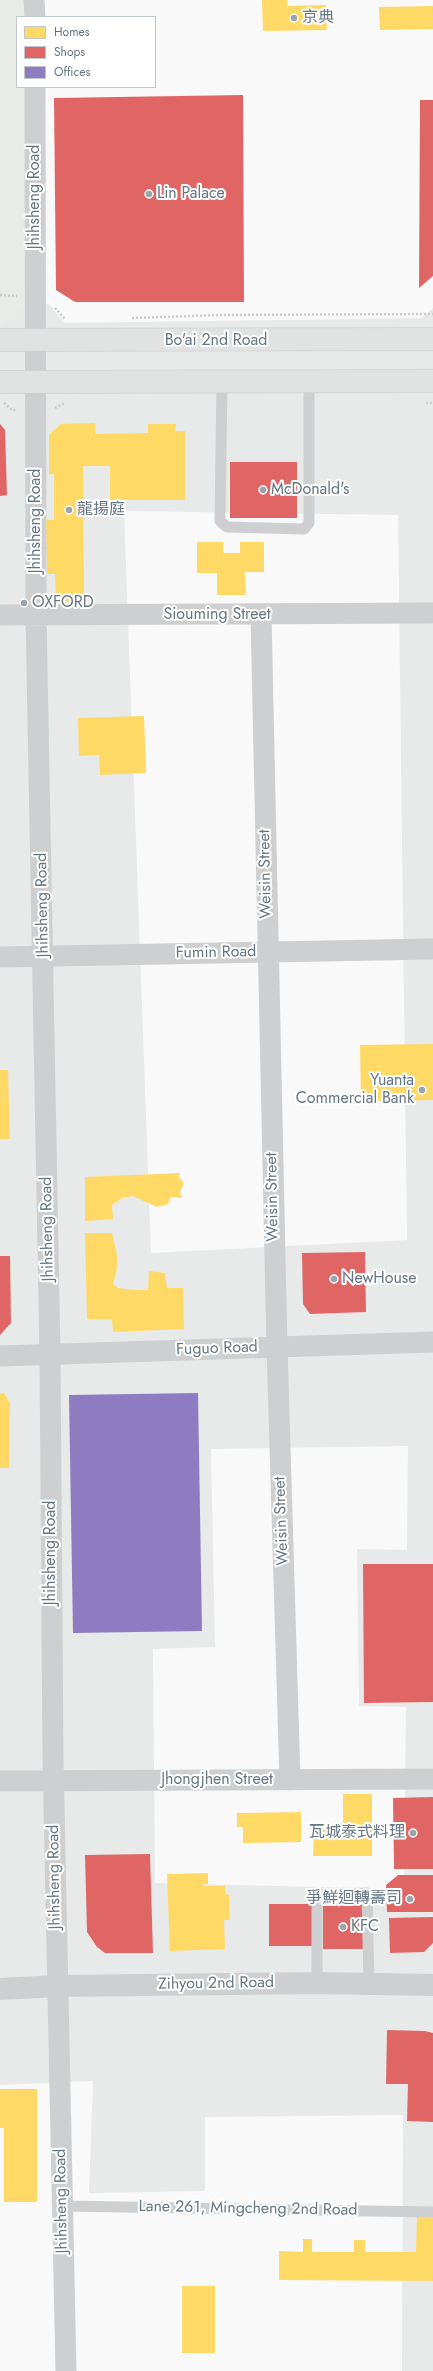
<!DOCTYPE html>
<meta charset="utf-8">
<style>
body{margin:0}
#map{position:relative;width:433px;height:2371px;overflow:hidden;background:#f9f9f9;font-family:Jost,sans-serif}
canvas{display:block}
.legend{position:absolute;left:16px;top:16px;width:140px;height:72px;box-sizing:border-box;background:#fff;border:1px solid #c1c8cd;margin:0;padding:5px 7px;list-style:none;font-size:12px;color:#657683}
.legend li{display:flex;align-items:center;gap:8px;height:20px}
.legend b{width:20px;border:1px solid #c1c8cd}
</style>
<div id="map">
<canvas width="433" height="2371"></canvas>
<ul class="legend">
<li><b style="height:11px;background:#ffd966"></b>Homes</li>
<li><b style="height:11px;background:#e06666"></b>Shops</li>
<li><b style="height:11px;background:#8e7cc3"></b>Offices</li>
</ul>
</div>
<script>
const g = document.querySelector('canvas').getContext('2d');
g.lineJoin = 'round';
function fillPath(path, color) { g.fillStyle = color; g.fill(path, 'evenodd'); }
const toPath = rows => new Path2D(rows.map(r => 'M' + r).join(''));
function stroke(path, color, width, dash) { g.strokeStyle = color; g.lineWidth = width; g.lineCap = dash ? 'butt' : 'round'; g.setLineDash(dash || []); g.stroke(path); }
function label(font, color, halo, rows, align = 'center') {
  g.font = font + ' Jost,"Noto Sans TC",sans-serif'; g.lineWidth = 4; g.setLineDash([]); g.textBaseline = 'middle'; g.strokeStyle = halo; g.fillStyle = color; for (const [text, x, y, turn = 0] of rows) {
    g.save(); g.translate(x, y); g.rotate((+turn || 0) * Math.PI / 180); g.textAlign = isNaN(turn) ? turn : align; if (halo) g.strokeText(text, 0, 0); g.fillText(text, 0, 0); g.restore();
  }
}
fillPath(toPath([
 [26,303,49,304,65,323,422,318,433,308,433,2371,402,2371,403,2115,205,2117,205,2191,89,2193,93,2081,0,2085,0,324],
 [124,511,398,515,407,1240,151,1253],
 [408,1446,407,1550,357,1549,359,1706,406,1707,404,1889,155,1883,153,1649,215,1647,211,1449]
]), '#e8e9e9');
fillPath(toPath([
 [0,0,25,0,25,17,17,17,17,87,25,87,26,303,0,324]
]), '#e8ebe6');
fillPath(toPath([
 [262,0,287,0,287,6,326,5,327,30,263,31],
 [433,6,433,29,380,30,379,7],
 [95,423,95,434,148,433,148,424,176,424,175,431,185,431,185,500,110,500,110,466,83,466,84,600,68,602,56,594,55,574,47,574,46,520,54,520,54,474,49,474,49,435,61,424],
 [197,542,223,542,223,553,240,553,240,542,264,542,264,572,245,572,246,595,217,595,217,573,197,573],
 [144,716,146,773,100,775,99,755,79,756,78,718],
 [433,1044,433,1100,361,1101,360,1045],
 [0,1070,8,1070,10,1139,0,1139],
 [180,1173,179,1178,183,1181,183,1186,180,1191,182,1198,171,1197,168,1204,157,1207,133,1196,122,1198,112,1205,113,1219,85,1221,85,1177],
 [85,1233,112,1233,117,1255,117,1268,113,1284,118,1288,133,1290,148,1290,149,1271,165,1273,167,1288,183,1288,184,1329,113,1332,112,1319,87,1319],
 [4,1393,10,1403,9,1468,0,1468,0,1394],
 [343,1794,372,1794,372,1856,313,1856,314,1828,343,1828],
 [301,1812,301,1842,243,1843,243,1827,237,1827,237,1813],
 [208,1873,208,1884,203,1884,203,1886,225,1886,225,1895,229,1894,230,1920,224,1920,225,1949,170,1951,167,1874],
 [0,2089,37,2089,37,2202,4,2202,4,2128,0,2128],
 [417,2217,433,2217,433,2281,279,2280,279,2251,303,2252,303,2239,312,2239,312,2252,354,2252,354,2240,365,2240,365,2252,416,2252],
 [182,2286,215,2286,215,2353,182,2353]
]), '#ffd966');
fillPath(toPath([
 [243,95,244,302,75,302,56,290,54,98],
 [420,100,433,100,433,276,419,288],
 [0,424,5,430,7,495,0,496],
 [230,462,297,462,297,518,230,518],
 [365,1252,366,1312,310,1314,303,1304,302,1253],
 [0,1256,10,1256,11,1323,0,1335],
 [363,1564,433,1564,433,1702,364,1703],
 [433,1797,433,1869,394,1869,393,1798],
 [150,1854,153,1953,105,1953,97,1947,87,1932,85,1855],
 [398,1875,433,1875,433,1912,387,1912,386,1885],
 [269,1904,313,1904,314,1946,269,1946],
 [363,1905,363,1949,323,1949,323,1906],
 [433,1917,433,1943,424,1952,390,1953,389,1918],
 [387,2030,425,2031,433,2033,433,2122,407,2121,408,2084,386,2084]
]), '#e06666');
fillPath(toPath([
 [198,1393,202,1631,73,1633,69,1395]
]), '#8e7cc3');
const secondary = toPath([
 [0,340,433,339],
 [0,382,433,381]
]);
stroke(secondary, '#d5d6d7', 24);
stroke(toPath([
 [0,295,17,296],
 [55,308,65,319],
 [132,318,221,315,433,314],
 [4,403,12,410,17,410],
 [426,403,433,403],
 [55,408,65,403]
]), '#cbcccd', 2.5, [2, 2]);
stroke(toPath([
 [222,382,220,521,227,527,304,529,309,523,309,382],
 [317,1983,317,1895,367,1893,369,1983],
 [62,2206,433,2212]
]), '#cecfd0', 11);
stroke(toPath([
 [34,0,35,17],
 [35,87,36,615,50,1355,53,1760,66,2371],
 [0,615,433,613],
 [261,615,277,1347,290,1780],
 [0,957,433,949],
 [0,1356,433,1342],
 [0,1781,433,1779]
]), '#cecfd0', 21);
stroke(toPath([
 [0,1989,58,1986,317,1983,433,1985]
]), '#cecfd0', 22);
stroke(secondary, '#e1e2e2', 22);
for (const [x, y, r, color] of [
 [294,18,4,"#99a4ac"],
 [149,194,4,"#99a4ac"],
 [263,490,4,"#99a4ac"],
 [69,510,4,"#99a4ac"],
 [24,603,4,"#99a4ac"],
 [422,1090,4,"#99a4ac"],
 [334,1279,4,"#99a4ac"],
 [413,1833,4,"#99a4ac"],
 [410,1899,4,"#99a4ac"],
 [343,1927,4,"#99a4ac"]
]) { const dot = new Path2D(); dot.arc(x, y, r, 0, 2 * Math.PI); g.fillStyle = color; g.fill(dot); stroke(dot, '#fff', 1.5); }
label('16px', '#657683', '#fff', [
 ["京典",302,18],
 ["Lin Palace",157,194],
 ["McDonald's",271,490],
 ["龍揚庭",77,510],
 ["OXFORD",32,603],
 ["Yuanta",414,1081,"right"],
 ["Commercial Bank",414,1099,"right"],
 ["NewHouse",342,1279],
 ["瓦城泰式料理",405,1833,"right"],
 ["爭鮮迴轉壽司",402,1899,"right"],
 ["KFC",351,1927]
], 'left');
label('16px', '#657683', '#fff', [
 ["Jhihsheng Road",35,197,-90],
 ["Bo'ai 2nd Road",216,341],
 ["Jhihsheng Road",36,521,-90],
 ["Siouming Street",217,615],
 ["Weisin Street",266,874,-91],
 ["Jhihsheng Road",43,905,-91],
 ["Fumin Road",216,953,-1],
 ["Weisin Street",273,1197,-91],
 ["Jhihsheng Road",48,1229,-91],
 ["Fuguo Road",217,1349,-2],
 ["Weisin Street",282,1521,-92],
 ["Jhihsheng Road",51,1553,-90],
 ["Jhongjhen Street",217,1780],
 ["Jhihsheng Road",55,1877,-91],
 ["Zihyou 2nd Road",216,1984,-1],
 ["Jhihsheng Road",62,2201,-91],
 ["Lane 261, Mingcheng 2nd Road",248,2209,1]
]);
</script>
